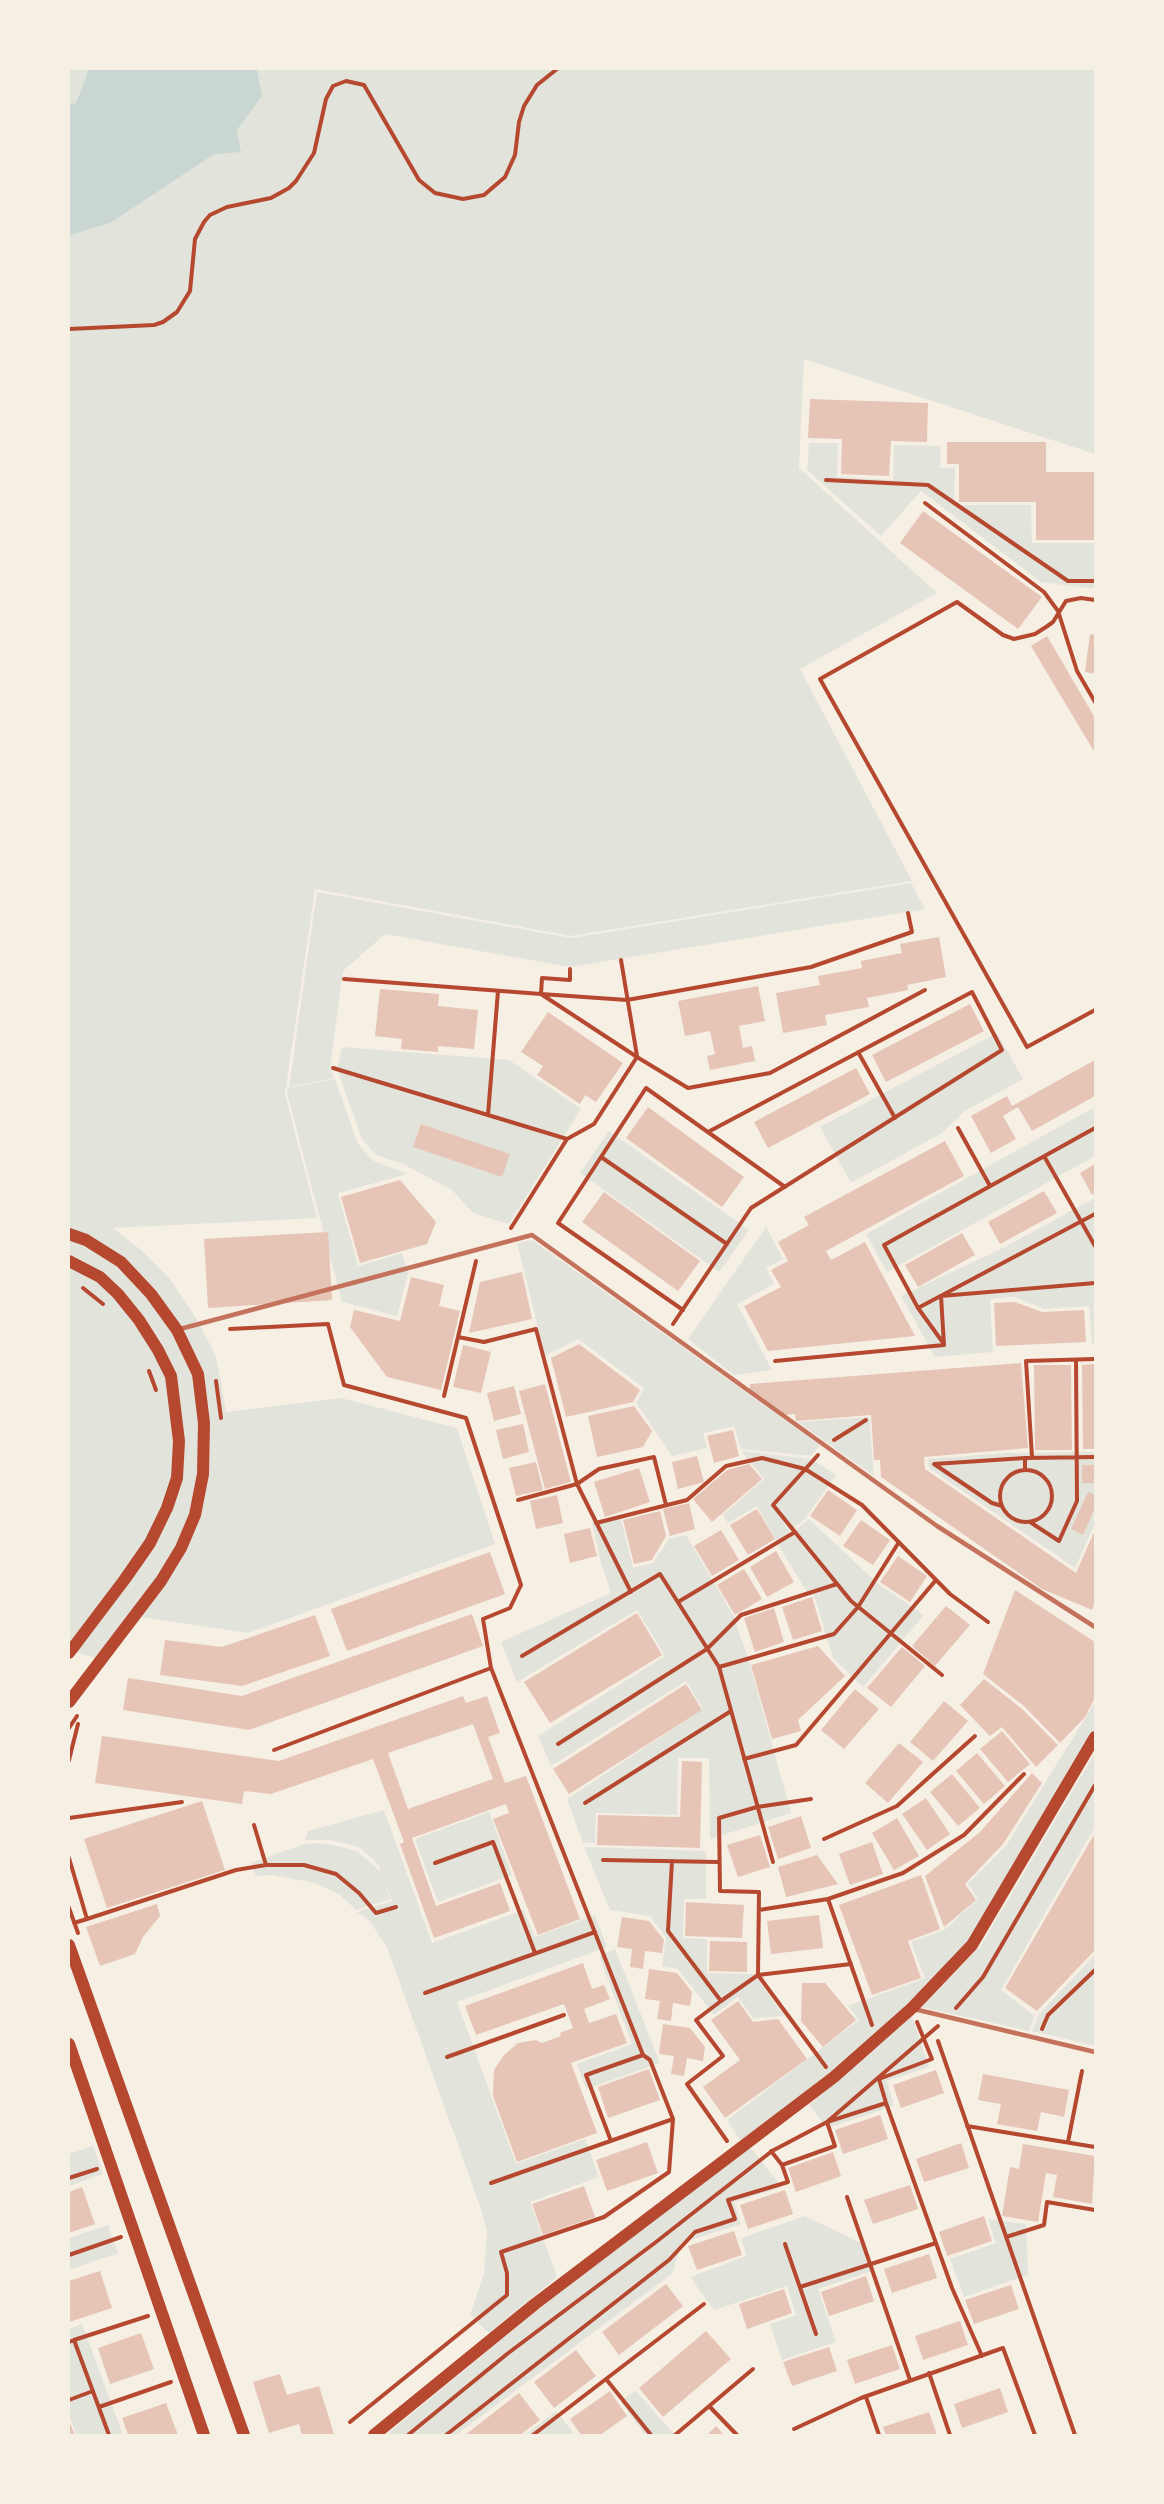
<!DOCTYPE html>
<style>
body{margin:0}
#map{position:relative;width:1164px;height:2504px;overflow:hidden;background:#f6efe4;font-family:"Golos Text",sans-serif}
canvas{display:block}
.frame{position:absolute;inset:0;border:70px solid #f6efe4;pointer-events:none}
</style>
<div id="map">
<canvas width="1164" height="2504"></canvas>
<div class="frame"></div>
</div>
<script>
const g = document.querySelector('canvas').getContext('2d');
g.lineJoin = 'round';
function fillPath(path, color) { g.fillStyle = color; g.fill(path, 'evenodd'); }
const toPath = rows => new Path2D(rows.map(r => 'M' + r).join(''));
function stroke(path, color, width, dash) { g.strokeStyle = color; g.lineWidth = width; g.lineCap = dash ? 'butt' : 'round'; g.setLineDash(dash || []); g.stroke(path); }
fillPath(toPath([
 [69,69,89,69,76,103,69,104],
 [257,69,1095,69,1095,454,804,359,799,468,937,593,800,669,912,881,571,936,315,889,285,1094,317,1218,113,1228,141,1250,170,1279,196,1318,216,1356,226,1412,341,1398,457,1428,495,1544,248,1633,134,1616,100,1659,69,1650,69,236,112,222,214,153,241,151,237,130,262,96],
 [809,443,838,443,837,477,893,480,894,445,941,446,940,468,955,468,954,505,1031,505,1032,543,1095,543,1095,589,1041,582,921,491,881,536,807,470],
 [911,883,925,909,570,967,385,934,343,971,330,1068,334,1078,289,1087,317,892,571,938],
 [997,1033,1023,1079,965,1111,942,1133,851,1183,820,1127],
 [342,1047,509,1060,581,1109,509,1224,473,1213,452,1190,403,1164,376,1155,362,1139,337,1069],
 [335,1079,358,1144,374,1161,408,1174,338,1193,358,1266,402,1253,408,1273,397,1316,342,1302,287,1093,288,1088],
 [1095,1107,1095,1156,887,1272,866,1234],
 [609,1131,749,1230,719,1272,580,1173],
 [1095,1198,1095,1344,1092,1344,1089,1306,1044,1309,1015,1297,990,1299,993,1352,935,1357,901,1296,1003,1248],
 [766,1227,783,1259,766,1268,774,1284,737,1304,772,1370,734,1375,688,1339],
 [532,1240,820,1445,811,1456,741,1449,734,1426,703,1433,707,1448,672,1456,636,1403,644,1388,578,1339,545,1356,517,1243],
 [869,1417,874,1476,798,1422],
 [741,1451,812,1459,836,1475,805,1519,777,1542,757,1506,728,1523,723,1515,764,1479],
 [1095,1452,1095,1523,1075,1568,929,1468,928,1459,1008,1453],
 [620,1515,633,1568,653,1563,669,1539,686,1535,733,1615,749,1661,791,1813,710,1839,709,1758,678,1758,677,1815,596,1813,595,1843,583,1843,567,1799,703,1709,686,1681,551,1766,538,1736,665,1656,637,1610,517,1682,501,1642,611,1593,600,1559,592,1522],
 [809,1519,877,1583,924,1615,863,1687,833,1658,814,1595,807,1592,778,1545],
 [1095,1702,1095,1734,969,1944,910,2006,830,2077,742,2143,727,2120,859,2020,848,2006,925,1978,911,1942,944,1930,978,1899,968,1884,1006,1846],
 [1095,1753,1095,1827,1001,1990,1035,2016,1029,2031,921,2007,981,1945],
 [384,1810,432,1943,524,1910,535,1937,595,1915,607,1947,457,2002,516,2164,585,2139,599,2177,530,2202,557,2277,489,2333,470,2315,484,2273,487,2231,481,2209,387,1947,369,1920,357,1912,392,1901,384,1878,390,1899,356,1910,339,1894,315,1883,273,1875,256,1876,251,1863,304,1844,314,1843,333,1845,357,1851,381,1872,379,1865,359,1847,330,1840,305,1840,308,1831],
 [489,1812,512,1875,438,1902,415,1839],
 [584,1847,706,1851,706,1899,684,1899,683,1938,707,1939,707,1973,754,1974,784,2016,753,2018,738,1997,714,2015,678,1969,662,1966,666,1937,650,1916,610,1910],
 [615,1949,660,2063,586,2089,577,2064,632,2044,599,1956],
 [1095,1955,1095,2046,1032,2031,1039,2014],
 [912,2016,929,2067,887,2081,894,2106,827,2128,809,2105],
 [93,2146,103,2174,69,2186,69,2154],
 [749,2146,782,2187,734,2202,741,2224,681,2243,673,2273,456,2435,386,2435,540,2308],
 [805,2216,863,2244,872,2271,818,2289,836,2342,782,2360,770,2324,796,2315,787,2286,714,2310,690,2277,747,2256,741,2238],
 [988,2219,1026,2224,1028,2275,964,2297,950,2259,996,2243],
 [108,2225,118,2253,69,2270,69,2238],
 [82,2324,123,2435,76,2435,69,2415,69,2329],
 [636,2391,675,2435,645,2435,620,2401],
 [556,2411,575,2435,525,2435]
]), '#e2e4dc');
fillPath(toPath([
 [89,69,257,69,262,96,237,130,241,152,214,154,112,222,69,236,69,104,76,103]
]), '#c9d6d2');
fillPath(toPath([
 [810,399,928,403,927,442,891,441,889,476,841,474,842,439,808,438],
 [947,442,1046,442,1046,472,1095,472,1095,540,1036,540,1036,502,959,502,959,464,947,464],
 [923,511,1042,597,1018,629,900,543],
 [1090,634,1095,635,1095,674,1085,672],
 [1047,636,1095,718,1095,753,1031,646],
 [939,937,946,977,907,985,908,990,867,998,869,1007,825,1015,827,1025,783,1033,776,993,820,985,818,976,862,968,861,961,902,953,900,944],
 [758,986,765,1021,739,1026,743,1048,752,1046,755,1061,710,1070,707,1056,715,1054,710,1031,685,1036,678,1001],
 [380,989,439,994,438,1006,478,1010,474,1049,438,1046,438,1052,401,1049,402,1039,375,1036],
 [970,1004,984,1031,886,1082,872,1055],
 [548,1012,623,1063,596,1102,585,1095,580,1104,537,1075,543,1066,521,1052],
 [1095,1060,1095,1096,1032,1131,1018,1107,1003,1116,1016,1139,991,1153,971,1116,1007,1096,1012,1106],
 [856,1068,870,1094,768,1148,754,1122],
 [648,1107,744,1177,722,1207,626,1138],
 [421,1124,510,1154,502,1177,413,1147],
 [945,1141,964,1176,826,1251,831,1260,865,1242,915,1336,768,1351,744,1306,781,1287,771,1270,788,1261,778,1242,809,1225,804,1217],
 [1095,1164,1095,1193,1092,1195,1080,1173],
 [400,1180,436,1222,427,1244,360,1263,341,1197],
 [1044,1191,1057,1213,1000,1244,988,1222],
 [604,1192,700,1261,678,1291,582,1222],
 [328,1232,332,1300,208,1308,204,1239],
 [962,1233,975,1255,918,1287,905,1265],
 [522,1272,532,1319,469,1333,480,1282],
 [411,1277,444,1285,439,1306,460,1311,441,1390,387,1377,350,1327,354,1310,400,1321],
 [1015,1302,1042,1312,1084,1310,1086,1342,996,1346,994,1303],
 [579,1344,640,1390,633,1402,566,1417,551,1358],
 [463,1345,491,1352,481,1393,453,1387],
 [1021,1363,1028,1448,924,1457,925,1469,1076,1573,1095,1530,1095,1603,1092,1610,1042,1589,881,1477,880,1460,874,1460,871,1415,796,1421,795,1414,786,1415,750,1391,750,1384],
 [1095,1364,1095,1449,1083,1449,1082,1365],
 [1034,1365,1071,1365,1072,1450,1035,1450],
 [545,1384,571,1482,545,1489,519,1391],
 [514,1386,521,1414,494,1421,487,1393],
 [634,1406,652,1431,643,1447,597,1457,588,1416],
 [523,1424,529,1452,503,1459,496,1430],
 [733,1430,739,1456,714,1463,707,1436],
 [697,1456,704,1482,678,1489,672,1462],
 [536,1462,543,1490,516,1496,509,1468],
 [749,1464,762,1479,712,1522,693,1499,727,1470],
 [1082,1465,1095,1465,1095,1483,1082,1483],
 [639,1468,650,1502,605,1517,594,1482],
 [828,1490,857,1510,840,1536,810,1516],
 [1088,1492,1095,1495,1095,1508,1083,1535,1071,1529],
 [557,1495,563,1523,536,1529,530,1501],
 [689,1503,695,1529,670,1536,663,1509],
 [757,1509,775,1539,748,1555,730,1525],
 [660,1511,666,1536,652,1560,634,1564,623,1520],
 [861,1520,890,1540,873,1565,843,1546],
 [590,1528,597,1556,570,1563,564,1534],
 [721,1530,739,1560,712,1576,694,1546],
 [776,1551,794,1582,767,1597,750,1567],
 [490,1552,505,1594,347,1651,331,1609],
 [898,1556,927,1576,910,1602,880,1582],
 [744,1569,762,1599,735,1615,717,1585],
 [1015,1590,1095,1642,1095,1698,1085,1717,1060,1743,1024,1706,983,1674],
 [812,1597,822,1631,793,1640,782,1607],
 [946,1606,970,1625,935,1666,912,1646],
 [774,1608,784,1642,755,1652,744,1618],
 [637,1613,662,1655,550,1723,524,1682],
 [472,1614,483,1646,249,1730,123,1710,128,1678,242,1696],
 [315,1615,330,1656,242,1686,160,1675,165,1640,222,1647],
 [818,1646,845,1676,798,1720,801,1731,772,1739,751,1665],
 [902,1647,925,1666,891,1707,867,1688],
 [984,1679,1022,1709,1058,1745,1036,1767,1002,1727,990,1736,960,1705],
 [686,1684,702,1710,569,1794,553,1769],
 [855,1689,879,1709,844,1749,821,1730],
 [463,1696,466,1703,487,1696,500,1733,488,1737,505,1783,526,1776,580,1919,538,1935,493,1819,509,1813,506,1804,412,1838,436,1906,500,1883,510,1911,434,1938,400,1844,404,1842,373,1759,271,1794,244,1791,242,1804,95,1783,102,1736,279,1761],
 [473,1724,493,1779,408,1809,388,1753],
 [944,1701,968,1721,933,1761,910,1742],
 [1002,1731,1030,1764,1008,1782,980,1749],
 [899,1743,923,1762,888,1803,865,1783],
 [977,1753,1005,1786,984,1804,956,1771],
 [682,1761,702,1762,700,1848,597,1845,598,1815,680,1817],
 [1032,1773,1042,1783,1003,1844,965,1884,976,1900,944,1927,925,1876,980,1832],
 [952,1774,980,1808,958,1826,930,1792],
 [926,1798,950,1834,927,1850,902,1814],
 [202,1801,225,1870,107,1908,84,1839],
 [801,1816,811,1848,778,1859,768,1827],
 [897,1818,919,1856,894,1870,872,1833],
 [1095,1833,1095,1950,1037,2011,1005,1988],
 [760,1835,770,1867,738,1877,727,1845],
 [872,1842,883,1874,850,1885,839,1854],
 [817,1855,838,1884,786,1897,778,1867],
 [921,1875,940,1929,908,1941,921,1978,872,1995,839,1905],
 [686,1902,744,1905,742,1938,685,1936],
 [157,1904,160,1916,143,1937,135,1954,100,1966,86,1927],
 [819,1915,823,1948,771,1954,767,1921],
 [622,1917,649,1921,664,1940,662,1953,645,1951,643,1969,630,1967,632,1949,617,1947],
 [710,1941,747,1942,747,1972,709,1971],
 [583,1963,592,1989,604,1985,610,1999,584,2009,589,2023,616,2014,627,2043,571,2063,597,2133,517,2162,493,2096,494,2070,504,2055,518,2043,536,2040,542,2043,561,2036,560,2033,573,2028,564,2004,476,2035,465,2006],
 [649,1969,677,1973,692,1992,690,2006,673,2003,671,2021,657,2019,660,2001,645,1999],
 [802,1983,825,1983,856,2020,823,2047,801,2021],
 [738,2001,753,2022,778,2019,807,2059,725,2118,703,2087,740,2060,711,2020],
 [663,2024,690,2028,705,2047,703,2061,687,2058,684,2076,671,2074,674,2056,659,2054],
 [649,2069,660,2100,608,2118,598,2087],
 [936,2070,944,2093,901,2108,893,2085],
 [983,2074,1069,2090,1064,2117,1041,2112,1037,2131,997,2124,1001,2104,978,2100],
 [880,2115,888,2139,843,2154,835,2130],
 [647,2142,658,2173,607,2191,596,2160],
 [961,2143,969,2168,924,2182,916,2159],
 [1023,2144,1095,2156,1092,2204,1053,2197,1057,2175,1046,2173,1038,2222,1002,2216,1010,2167,1019,2169],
 [833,2152,841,2176,796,2192,788,2168],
 [910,2185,918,2209,873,2224,864,2200],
 [584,2186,595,2217,543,2235,532,2204],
 [82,2187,95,2224,69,2233,69,2192],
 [785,2190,793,2214,748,2229,740,2205],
 [984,2216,992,2241,947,2256,939,2232],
 [734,2231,742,2255,697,2270,688,2246],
 [929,2254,937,2278,892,2293,884,2269],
 [100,2271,112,2308,69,2322,69,2281],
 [866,2276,874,2301,829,2316,821,2292],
 [666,2284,683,2306,619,2355,602,2332],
 [1011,2285,1019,2309,974,2324,965,2300],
 [784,2289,792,2313,747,2329,739,2304],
 [960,2321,968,2345,923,2360,915,2336],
 [706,2331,731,2359,663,2417,639,2388],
 [141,2333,154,2369,110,2384,98,2348],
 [892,2345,900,2369,855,2384,847,2360],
 [829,2347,837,2371,792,2386,783,2362],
 [576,2350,596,2376,554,2408,534,2382],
 [280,2374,287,2395,319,2386,334,2434,302,2435,299,2424,269,2433,253,2382],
 [1000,2388,1008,2412,962,2428,954,2404],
 [610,2391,627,2416,600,2435,581,2435,570,2419],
 [519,2393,540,2420,520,2435,465,2435],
 [166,2403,178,2435,128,2435,122,2418],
 [929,2412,937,2435,886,2435,883,2427],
 [69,2421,75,2435,69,2435],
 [716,2426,724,2435,707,2435]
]), '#e6c5b7');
stroke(toPath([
 [69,329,154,325,163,322,177,312,190,291,195,239,204,222,210,215,227,207,271,198,289,188,296,181,314,153,326,99,333,86,346,81,364,85,419,180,435,193,463,199,484,195,505,177,515,155,519,122,524,106,537,85,557,69],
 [826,480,928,485,1068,581,1095,581],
 [925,503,1044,592,1058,611,1077,671,1095,702],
 [1095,600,1081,598,1066,601,1053,622,1046,627,1035,634,1014,639,1003,635,957,602,820,679,1027,1047,1095,1010],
 [621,960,637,1056],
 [570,969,570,980,542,978,541,994,627,1000,811,967,912,932,908,913],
 [344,979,541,994,637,1057],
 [858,1052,895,1118],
 [333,1068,567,1139],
 [488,1115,498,991],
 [958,1128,990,1186],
 [1095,1128,884,1245,918,1308,1095,1214],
 [1044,1156,1095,1246],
 [601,1157,727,1244],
 [511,1228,567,1139,594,1124,637,1057,688,1088,770,1073,925,990],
 [83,1288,103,1304],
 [918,1308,944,1344],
 [683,1310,558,1223,646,1088,785,1187],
 [673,1324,751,1208,1002,1050,972,992,708,1132],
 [230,1329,328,1324,344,1385,466,1418,521,1585,510,1608,483,1619,491,1668],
 [458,1337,484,1342,536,1329,577,1484,631,1592],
 [775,1361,944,1345,941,1296,1095,1283],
 [149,1371,156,1390],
 [216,1381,221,1418],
 [444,1396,476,1261],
 [834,1440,866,1420],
 [818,1455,773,1505,851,1601,942,1675],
 [1032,1457,1026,1361,1095,1359],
 [1025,1458,1025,1470],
 '1000 1496a26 26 0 1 1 52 0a26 26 0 1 1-52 0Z',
 [518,1500,577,1484,599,1469,654,1457,666,1505],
 [1002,1506,992,1503,934,1464,1025,1458,1095,1457],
 [1030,1522,1059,1541,1077,1501,1076,1360],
 [596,1523,687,1500,726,1466,762,1458,805,1469,862,1505,950,1594,988,1622],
 [678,1602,795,1532],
 [522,1656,660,1574,719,1667,773,1862],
 [719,1667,834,1634,858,1607,899,1542],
 [69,1728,77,1716],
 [558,1744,707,1649,741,1615,837,1584],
 [274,1750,491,1668,643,2055,586,2075,611,2141],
 [744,1759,796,1745,936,1580],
 [69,1760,78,1724],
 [811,1799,757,1807,719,1818,720,1891,759,1892,758,1975,826,2067],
 [585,1803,731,1711],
 [69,1818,182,1802],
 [254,1825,266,1865,304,1865,336,1874,359,1893,376,1913,396,1907],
 [824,1839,897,1806,975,1736],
 [69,1858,87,1919,236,1870,266,1865],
 [603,1860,719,1862],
 [672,1861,668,1931,721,2001,758,1975,851,1964],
 [435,1863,493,1842,535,1953],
 [828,1899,903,1873,964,1835,1024,1774],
 [69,1908,78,1933],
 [759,1910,828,1899,872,2025],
 [74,1923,87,1919],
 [425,1993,595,1932],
 [721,2001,696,2020,723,2056,687,2084,727,2141],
 [956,2008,983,1977,1095,1785],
 [1042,2029,1048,2015,1095,1970],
 [938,2041,1075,2435],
 [447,2057,564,2015],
 [886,2103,952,2288,982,2356],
 [967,2126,1095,2147],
 [1068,2142,1082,2071],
 [782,2165,835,2146,827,2122,886,2103,879,2079,932,2059,917,2022],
 [69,2178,97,2169],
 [491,2183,673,2119],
 [847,2197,910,2380],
 [1006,2237,1044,2225,1047,2202,1095,2210],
 [785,2244,816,2334],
 [69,2255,121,2237],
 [800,2287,936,2243],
 [74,2340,148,2316],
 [69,2342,74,2340,109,2435],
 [929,2373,950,2435],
 [866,2397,879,2435],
 [69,2400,93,2391],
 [709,2406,737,2435],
 [99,2407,171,2382],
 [350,2422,507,2295,507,2273,501,2252,604,2217,669,2172,673,2119,650,2060,643,2055],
 [794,2429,861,2398,1003,2348,1035,2435],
 [408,2435,507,2354,656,2242,772,2151,827,2122,938,2026],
 [446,2435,669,2260,695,2232,735,2219,728,2200,788,2182,782,2165,771,2151],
 [533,2435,606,2379],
 [651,2435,606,2379,704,2304],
 [675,2435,753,2369]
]), '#b5482f', 4);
stroke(toPath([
 [180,1329,532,1235,937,1526,1095,1627],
 [914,2009,1095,2052]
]), '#c5725c', 4.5);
stroke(toPath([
 [69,1234,86,1240,121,1262,151,1294,177,1330,198,1374,204,1423,203,1474,195,1515,181,1548,161,1581,69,1702],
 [69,1261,100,1277,118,1294,139,1320,158,1350,171,1376,179,1441,177,1478,167,1508,150,1543,125,1579,69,1653],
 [69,1945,244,2435],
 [69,2044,204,2435],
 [374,2435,535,2304,834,2077,912,2008,972,1945,1095,1737]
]), '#b5482f', 12);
</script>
